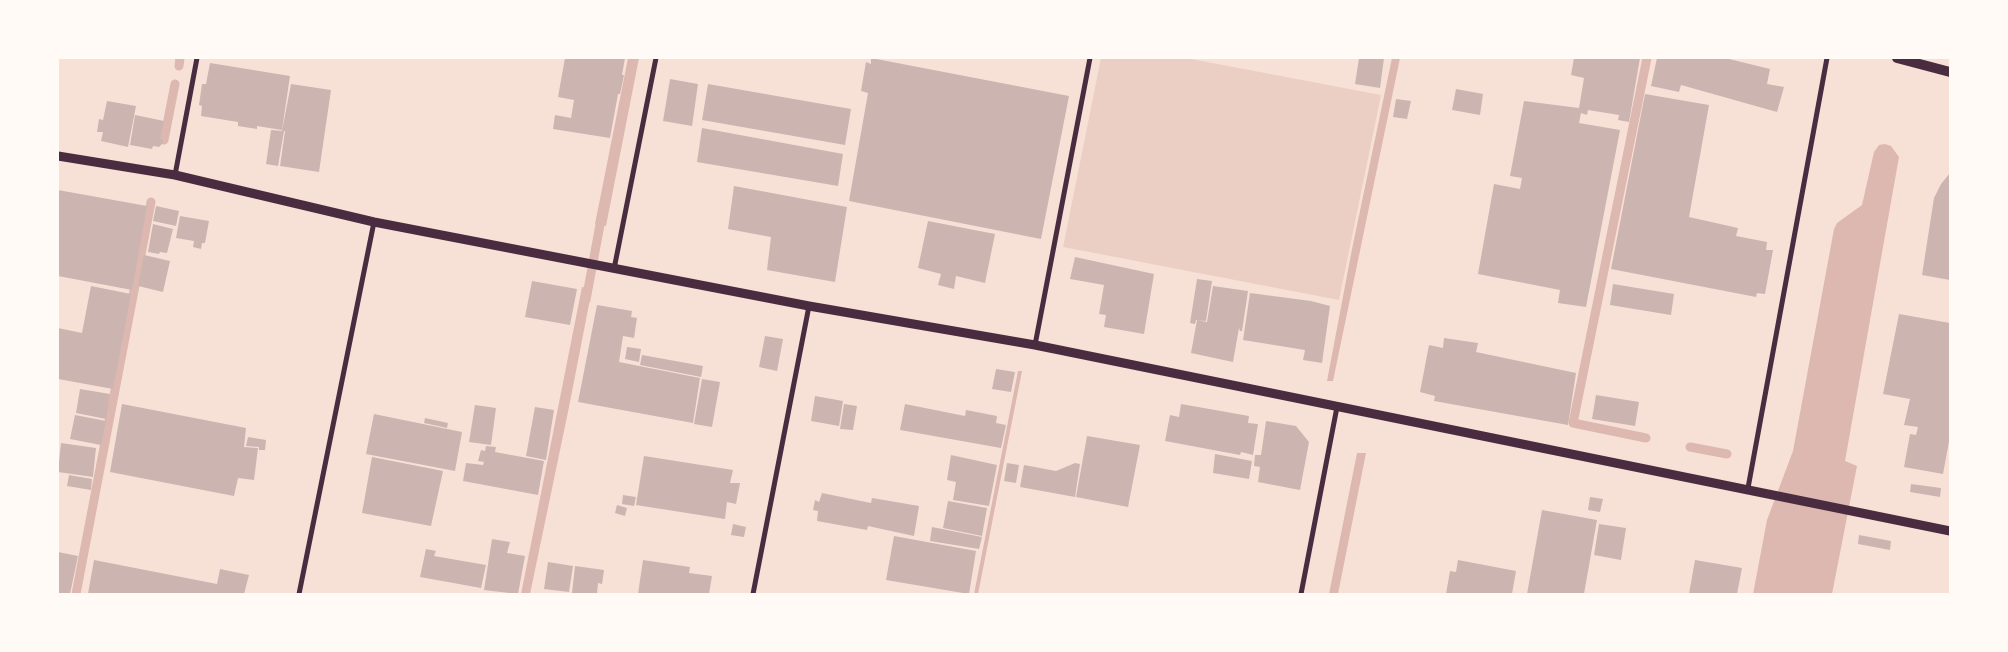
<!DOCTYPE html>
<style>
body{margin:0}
#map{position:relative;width:2008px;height:652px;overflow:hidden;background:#f7e1d7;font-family:"Playfair Display",serif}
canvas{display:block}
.frame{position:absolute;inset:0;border:59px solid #fffaf5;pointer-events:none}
</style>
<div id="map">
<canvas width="2008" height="652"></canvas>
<div class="frame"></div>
</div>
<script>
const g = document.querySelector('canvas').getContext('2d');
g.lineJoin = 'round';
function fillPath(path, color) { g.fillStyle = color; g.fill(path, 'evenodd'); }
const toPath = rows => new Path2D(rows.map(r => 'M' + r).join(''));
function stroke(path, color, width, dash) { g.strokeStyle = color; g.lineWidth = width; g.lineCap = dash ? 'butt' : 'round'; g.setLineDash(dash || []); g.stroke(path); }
fillPath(toPath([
 [1101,58,1186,58,1381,95,1339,300,1063,247]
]), '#ebcfc5');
fillPath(toPath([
 [628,58,639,58,606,226,595,224],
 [1392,58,1400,58,1333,381,1327,381,1352,249],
 [1885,144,1891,146,1899,157,1845,461,1857,466,1832,594,1753,594,1767,520,1793,451,1834,229,1837,223,1862,205,1874,152,1879,145],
 [582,287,592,289,569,407,530,594,521,594],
 [1018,371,1022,371,1005,457,978,594,974,594],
 [1357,453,1366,453,1338,594,1329,594]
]), '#dcb8b0');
stroke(toPath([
 [179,66,180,58],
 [164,140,175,84],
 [586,300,602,214],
 [1646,438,1573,423,1647,58],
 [1690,447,1727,454],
 [76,594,151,202]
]), '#dcb8b0', 9);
fillPath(toPath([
 [565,58,625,58,622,75,624,75,620,94,618,94,610,138,553,129,555,115,571,118,574,100,558,97],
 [871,58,1069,96,1041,239,849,201,868,93,861,91,866,62,871,64],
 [1359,58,1384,58,1380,88,1355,84],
 [1574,58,1640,58,1629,122,1618,120,1619,115,1588,110,1587,115,1581,113,1579,123,1620,130,1586,307,1558,303,1560,290,1478,274,1494,184,1520,189,1522,178,1510,176,1524,101,1579,108,1584,78,1571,75],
 [1657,58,1725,58,1770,69,1767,84,1784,87,1777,112,1681,85,1679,92,1651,86],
 [210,63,290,76,282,130,257,126,257,129,238,126,238,122,201,116,202,106,199,105,202,84,206,84],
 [670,79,698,84,692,126,663,121],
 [291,84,331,90,319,172,280,166,285,131,282,131],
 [708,84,851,109,845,145,702,120],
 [1456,89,1483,94,1480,115,1452,110],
 [1645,94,1709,105,1689,217,1738,228,1736,236,1767,242,1766,250,1773,250,1765,294,1757,293,1756,297,1611,269],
 [1396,99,1411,101,1407,119,1393,117],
 [107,101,136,106,128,147,101,141,103,132,97,132,99,119,103,120],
 [135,115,164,121,160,139,163,140,162,144,159,147,153,146,152,149,130,145],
 [702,128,843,154,838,186,697,162],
 [271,130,284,131,278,166,266,164],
 [1950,173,1950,280,1922,275,1934,198,1941,184],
 [734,186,847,207,835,282,767,270,771,237,728,229],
 [58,190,147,206,132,290,58,276],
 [156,206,179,211,176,226,153,221],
 [180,216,209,221,205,243,202,243,201,249,193,247,194,241,176,238],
 [928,221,995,234,985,283,956,276,954,289,938,285,941,274,918,268],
 [153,224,173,229,167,253,160,252,159,254,148,252],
 [144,255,170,261,163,292,138,286],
 [1075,257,1154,274,1144,334,1104,327,1106,315,1099,314,1104,285,1070,279],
 [1197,279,1212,281,1206,321,1196,320,1195,324,1190,323],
 [532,281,577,289,570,325,525,317],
 [1613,284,1674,294,1671,315,1610,305],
 [91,286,131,294,113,389,58,379,58,328,82,333],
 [1213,286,1248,291,1242,331,1240,331,1239,328,1233,362,1191,353,1197,320,1207,322],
 [1250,293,1311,301,1330,306,1322,363,1303,360,1305,350,1243,340],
 [597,305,632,311,631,317,637,318,634,338,623,336,619,362,700,378,693,423,578,402],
 [1899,314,1950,323,1950,436,1943,474,1904,467,1910,434,1916,435,1918,427,1904,425,1910,399,1883,394],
 [765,336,783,339,777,371,759,367],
 [1444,338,1478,343,1476,352,1576,373,1568,425,1434,401,1435,396,1420,392,1429,345,1443,348],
 [627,347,641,349,639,362,625,359],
 [642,355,703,366,701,377,640,365],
 [996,369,1015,372,1011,392,992,389],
 [702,379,720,382,712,427,694,424],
 [80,389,110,394,106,419,76,413],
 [1596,395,1639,402,1635,426,1592,419],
 [815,396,843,401,839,426,811,421],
 [122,404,246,428,244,447,258,448,254,480,238,478,234,496,110,472],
 [844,404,857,406,853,430,840,429],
 [905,404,965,416,966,410,997,416,996,423,1006,425,1001,448,900,430],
 [1181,404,1249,416,1248,423,1258,424,1253,455,1241,452,1240,455,1165,441,1170,415,1179,417],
 [475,405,496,408,491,445,469,442],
 [535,407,554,410,546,460,526,456],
 [374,414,462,432,455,471,366,454],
 [75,415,106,421,101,445,70,439],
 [425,418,448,423,447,428,424,423],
 [1266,421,1296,426,1309,442,1300,490,1258,482,1260,467,1254,466,1255,455,1261,455],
 [1087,436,1140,445,1128,507,1076,497],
 [248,437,266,440,265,450,259,450,259,447,246,446],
 [61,443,96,448,93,477,58,472],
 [486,446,496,447,495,452,544,461,538,495,463,481,466,463,483,465,484,462,478,461,481,450,485,451],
 [1215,454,1252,461,1249,479,1213,473],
 [951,455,997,465,989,506,953,500,956,482,947,480],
 [644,456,733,470,730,483,740,483,736,504,727,502,725,519,636,505],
 [372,457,443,471,431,526,362,513],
 [1007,463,1019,465,1016,483,1004,481],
 [1075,463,1080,464,1075,497,1020,487,1024,465,1056,471],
 [69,475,92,479,91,490,67,486],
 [1911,484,1941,488,1940,497,1910,492],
 [822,493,871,503,872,498,919,506,914,536,868,526,867,530,817,521,818,511,813,510,815,500,819,502],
 [623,495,636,497,634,506,622,504],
 [1590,497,1603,499,1600,512,1588,510],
 [948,501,987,508,982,536,943,528],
 [617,505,627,508,625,516,615,513],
 [1542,510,1597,520,1584,594,1527,594],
 [733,524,746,527,744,537,731,535],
 [1599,524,1626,528,1621,560,1594,555],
 [932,527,982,537,979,549,930,541],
 [1859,535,1891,541,1890,550,1858,544],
 [894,536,976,551,969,594,886,580],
 [492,539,510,542,507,553,525,556,518,594,484,590],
 [426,549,436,551,434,556,486,565,481,588,420,577],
 [58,552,78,556,70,594,58,594],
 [94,560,217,584,220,569,249,575,244,594,88,594],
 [643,560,690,567,689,573,712,576,709,594,638,594],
 [1458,560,1516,571,1512,594,1446,594,1450,571,1456,572],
 [1695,560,1742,568,1737,594,1689,594],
 [548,562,573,566,569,592,544,589],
 [575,566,604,570,602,584,598,583,597,594,572,593]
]), '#ccb4b1');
stroke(toPath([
 [175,175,197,58],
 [614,269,656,58],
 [1035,345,1090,58],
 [1748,488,1827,58],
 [299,594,374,222],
 [753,594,809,306],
 [1301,594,1337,407]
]), '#4a2c40', 5);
stroke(toPath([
 [58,156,175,175,374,222,809,306,1035,345,1950,531]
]), '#4a2c40', 9);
stroke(toPath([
 [1897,58,1950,72]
]), '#4a2c40', 10);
</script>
